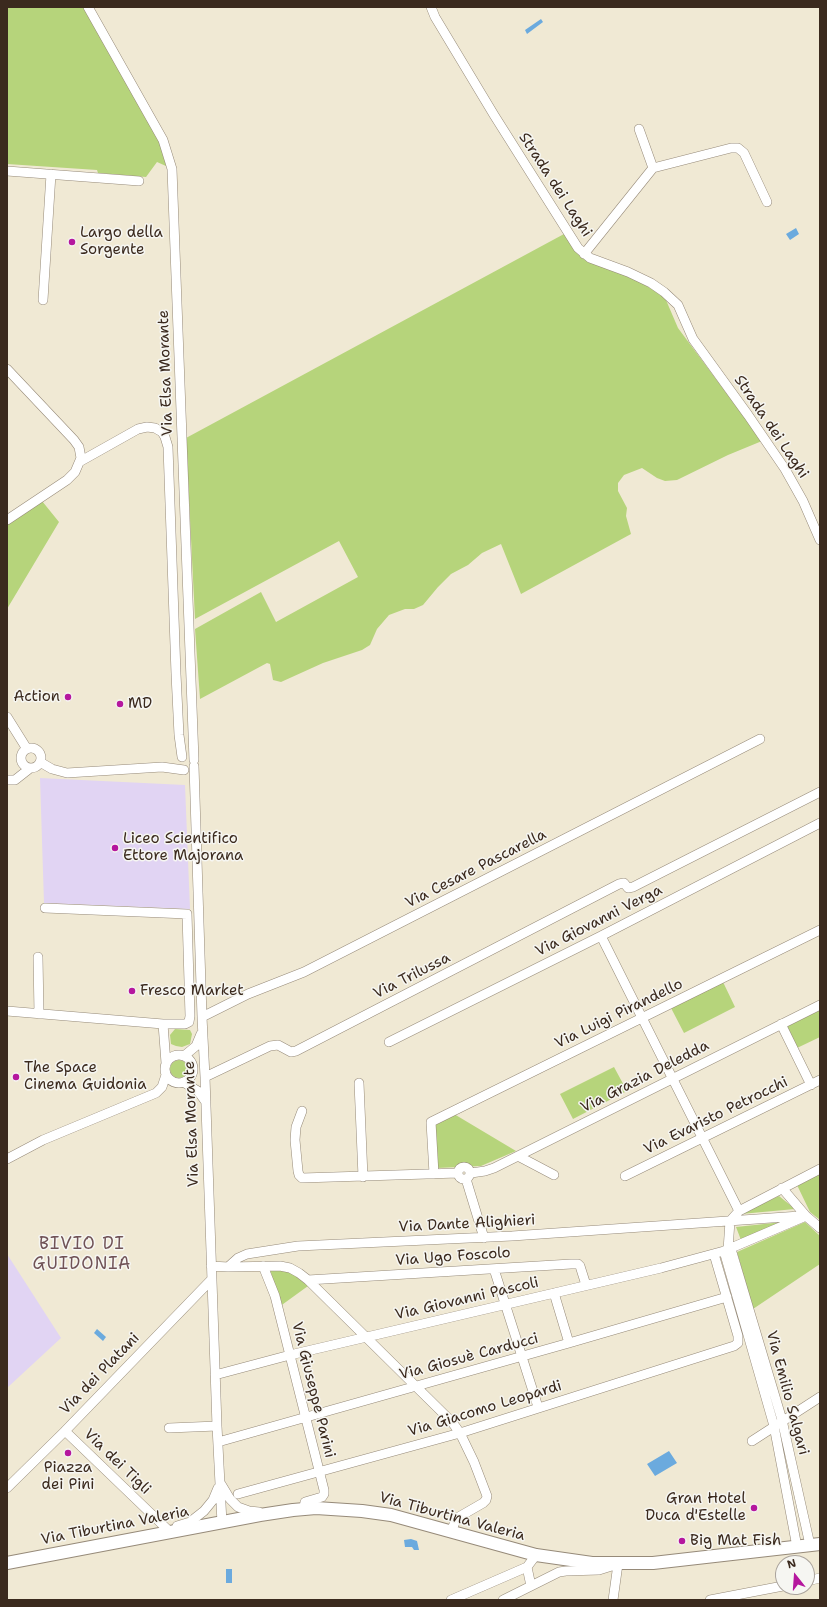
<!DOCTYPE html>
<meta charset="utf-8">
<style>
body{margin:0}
#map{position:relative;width:827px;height:1607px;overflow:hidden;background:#f0e9d4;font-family:"Shantell Sans",sans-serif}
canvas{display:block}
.frame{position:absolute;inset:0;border:8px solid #3b2a1e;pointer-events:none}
.north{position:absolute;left:775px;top:1555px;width:40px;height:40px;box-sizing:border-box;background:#f6f6f2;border:1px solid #aba49d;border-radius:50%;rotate:343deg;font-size:11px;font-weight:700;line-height:16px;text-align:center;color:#3b2a1e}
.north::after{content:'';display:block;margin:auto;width:14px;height:18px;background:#b5179e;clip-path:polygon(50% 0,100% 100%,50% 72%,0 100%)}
</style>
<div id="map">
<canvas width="827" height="1607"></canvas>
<div class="frame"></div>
<div class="north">N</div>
</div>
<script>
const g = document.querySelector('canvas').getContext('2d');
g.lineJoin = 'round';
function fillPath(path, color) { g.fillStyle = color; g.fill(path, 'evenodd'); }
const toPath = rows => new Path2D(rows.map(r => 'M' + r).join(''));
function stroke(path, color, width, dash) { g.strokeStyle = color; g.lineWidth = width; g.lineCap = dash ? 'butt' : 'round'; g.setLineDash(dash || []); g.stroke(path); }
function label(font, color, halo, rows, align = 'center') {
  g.font = font + ' "Shantell Sans",sans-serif'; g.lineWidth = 3; g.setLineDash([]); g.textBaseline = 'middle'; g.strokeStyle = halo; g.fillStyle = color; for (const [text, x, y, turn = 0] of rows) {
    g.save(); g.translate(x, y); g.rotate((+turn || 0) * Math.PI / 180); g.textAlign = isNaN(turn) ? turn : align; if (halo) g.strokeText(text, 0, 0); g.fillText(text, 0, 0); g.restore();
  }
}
fillPath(toPath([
 [40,778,185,785,190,909,44,903],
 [7,1254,61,1338,7,1388]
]), '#e1d4f3');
fillPath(toPath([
 [7,7,84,7,160,140,165,153,166,166,157,162,146,177,98,173,97,170,7,164],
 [564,234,580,254,640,282,660,294,666,300,678,328,762,441,728,455,677,480,665,481,657,478,642,468,624,475,618,483,618,491,627,508,626,516,631,534,521,594,501,544,482,553,468,565,451,574,438,587,423,605,414,609,405,609,389,615,377,629,370,645,362,650,323,663,281,682,273,680,270,664,267,663,200,699,195,629,261,592,276,622,358,577,339,541,195,619,186,438],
 [42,501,59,522,7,609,7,524],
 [723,982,735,1007,684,1033,671,1008],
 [820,1009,820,1037,797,1048,786,1025],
 [175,1029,190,1030,192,1034,190,1044,182,1047,176,1046,171,1044,170,1035],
 '170 1069a9 9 0 1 1 18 0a9 9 0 1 1-18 0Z',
 [614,1067,627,1091,573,1119,560,1094],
 [454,1114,516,1151,481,1166,437,1168,435,1124],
 [820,1173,820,1220,810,1212,797,1185],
 [779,1196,795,1209,741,1214],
 [783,1222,741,1240,736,1227],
 [805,1222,820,1236,820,1264,753,1309,737,1252],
 [270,1268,291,1272,308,1286,279,1307]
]), '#b6d47b');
fillPath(toPath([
 [541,19,543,22,527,34,525,30],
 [796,228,799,234,790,240,786,234],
 [97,1329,106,1337,103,1341,94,1333],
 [669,1451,677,1463,655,1476,647,1464],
 [411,1539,417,1541,419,1550,414,1550,412,1547,405,1547,404,1540],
 [226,1569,232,1569,232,1583,226,1583]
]), '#6baade');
const minor = toPath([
 [88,7,163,140,172,169,194,760],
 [431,7,435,17,494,115,578,248,590,258,628,272,651,283,664,292,678,305,693,339,748,415,785,469,803,501,820,540],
 [639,129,653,168],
 [7,171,139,181],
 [584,254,653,168,731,148,738,148,744,153,767,202],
 [43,300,51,174],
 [7,369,74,440,79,447,81,458,75,472,67,480,7,520],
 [81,461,138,429,147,427,155,428,162,432,165,437,168,447,176,674,179,735,182,757],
 [7,717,27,749],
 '21 758a10 10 0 1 1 20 0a10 10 0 1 1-20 0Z',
 [40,762,52,769,67,773,162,767,184,770],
 [194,766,202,1017,205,1077,217,1426,222,1523],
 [7,780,15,780,29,769],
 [45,908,187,914,190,1016,189,1022,185,1024,163,1024,166,1063],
 [601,936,739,1211],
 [38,957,39,1014],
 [7,1011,163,1024],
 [202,1017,248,994,304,972,760,739],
 [781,1024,811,1085],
 [389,1042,601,936,820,823],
 '165 1069a14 14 0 1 1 28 0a14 14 0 1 1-28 0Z',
 [184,1056,196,1046,201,1034],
 [205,1077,270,1046,278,1045,291,1052,296,1051,619,884,624,883,628,888,633,887,820,792],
 [183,1082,198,1091,206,1102],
 [359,1083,363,1177],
 [302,1111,296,1127,295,1140,298,1171,299,1175,302,1178,458,1173],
 [518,1156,554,1175],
 [7,1159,43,1140,156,1093,162,1087,166,1075],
 '458 1173a6 6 0 1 1 12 0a6 6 0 1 1-12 0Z',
 [471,1173,485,1171,494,1168,820,1005],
 [434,1174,431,1122,820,930],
 [625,1176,820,1080],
 [466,1179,484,1238],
 [782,1188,806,1216,820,1228],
 [731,1249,782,1420,810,1545],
 [728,1250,730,1221,739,1211,820,1169],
 [724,1251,774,1426,797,1547],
 [211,1266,228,1267,238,1258,247,1254,298,1246,512,1236,800,1216],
 [263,1266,275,1296,324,1490,324,1494,322,1497,305,1502,304,1508],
 [228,1267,280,1266,290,1268,299,1273,308,1280,452,1422,460,1433,474,1462,487,1496,486,1500,483,1503,457,1518,451,1531],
 [494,1269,538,1407],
 [308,1280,571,1264,578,1264,580,1266,586,1285],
 [554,1293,569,1343],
 [215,1375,290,1355,661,1268,724,1251,806,1216],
 [169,1428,217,1426],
 [65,1431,167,1529],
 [752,1441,820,1397],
 [218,1442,569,1343,727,1297],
 [221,1484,230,1499,238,1507,249,1511,259,1512],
 [7,1488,65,1431,212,1279],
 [238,1494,460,1433,734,1346,738,1343,738,1336,714,1254],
 [177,1526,190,1522,204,1511,213,1500,218,1488],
 [527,1567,531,1586],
 [807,1581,820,1578],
 [451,1600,527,1567,536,1555],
 [503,1600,559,1572,566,1571,599,1570,618,1564,613,1600],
 [710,1600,783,1586]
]);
const major = toPath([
 [7,1563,260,1515,293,1510,316,1508,362,1511,391,1515,536,1555,592,1563,653,1563,820,1544]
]);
stroke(minor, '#968a79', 10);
stroke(major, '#968a79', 14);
stroke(minor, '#fff', 9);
stroke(major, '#fff', 12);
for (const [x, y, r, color] of [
 [72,242,4,"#b5179e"],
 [68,697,4,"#b5179e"],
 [120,704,4,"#b5179e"],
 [115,848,4,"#b5179e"],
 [132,991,4,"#b5179e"],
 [16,1077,4,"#b5179e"],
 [68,1453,4,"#b5179e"],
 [754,1508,4,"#b5179e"],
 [682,1541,4,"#b5179e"]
]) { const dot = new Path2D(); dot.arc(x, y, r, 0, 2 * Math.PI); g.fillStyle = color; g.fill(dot); stroke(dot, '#f6f6f2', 1.5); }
label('15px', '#3b2a1e', '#f6f6f2', [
 ["Strada dei Laghi",555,185,57],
 ["Via Elsa Morante",166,373,-92],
 ["Strada dei Laghi",771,427,56],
 ["Via Cesare Pascarella",476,869,-27],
 ["Via Giovanni Verga",599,921,-27],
 ["Via Trilussa",412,976,-27],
 ["Via Luigi Pirandello",619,1014,-26],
 ["Via Grazia Deledda",645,1077,-27],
 ["Via Evaristo Petrocchi",716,1116,-26],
 ["Via Elsa Morante",192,1124,-92],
 ["Via Dante Alighieri",467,1224,-3],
 ["Via Ugo Foscolo",453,1257,-4],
 ["Via Giovanni Pascoli",467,1299,-13],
 ["Via Giosuè Carducci",469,1357,-15],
 ["Via dei Platani",100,1374,-46],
 ["Via Giuseppe Parini",313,1390,76],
 ["Via Emilio Salgari",787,1393,75],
 ["Via Giacomo Leopardi",485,1409,-17],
 ["Via dei Tigli",117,1462,44],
 ["Via Tiburtina Valeria",452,1517,15],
 ["Via Tiburtina Valeria",115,1526,-11]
]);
label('15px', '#3b2a1e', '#f6f6f2', [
 ["Largo della",80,233],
 ["Sorgente",80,250],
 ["Action",60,697,"right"],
 ["MD",128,704],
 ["Liceo Scientifico",123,839],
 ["Ettore Majorana",123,856],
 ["Fresco Market",140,991],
 ["The Space",24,1068],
 ["Cinema Guidonia",24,1085],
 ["Piazza",68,1468,"center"],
 ["dei Pini",68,1485,"center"],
 ["Gran Hotel",746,1499,"right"],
 ["Duca d'Estelle",746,1516,"right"],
 ["Big Mat Fish",690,1541]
], 'left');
g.letterSpacing = '1px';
label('17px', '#705256', '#f6f6f2', [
 ["BIVIO DI",82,1245],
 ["GUIDONIA",82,1265]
]);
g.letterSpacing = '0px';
</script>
